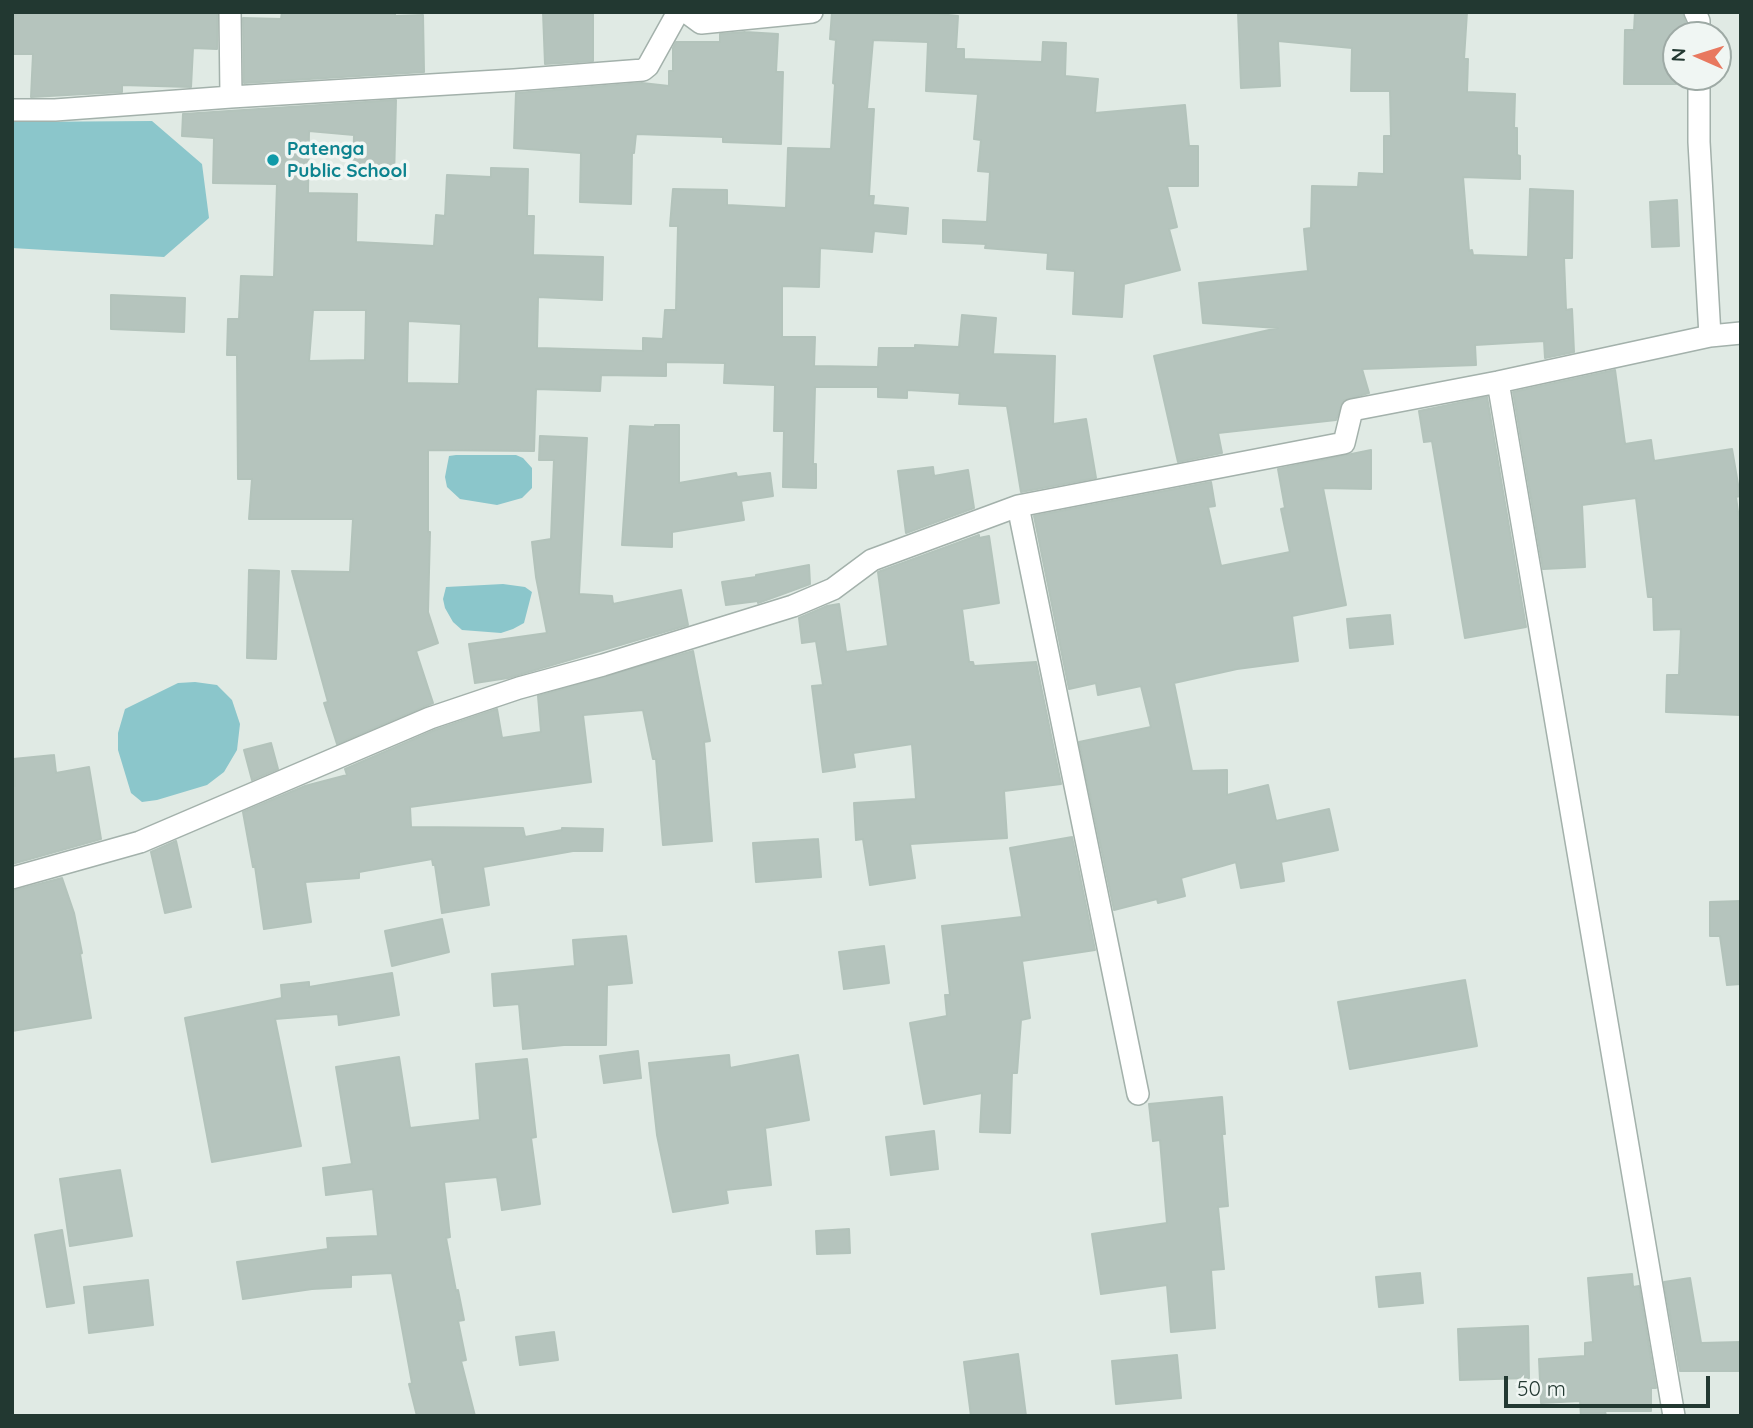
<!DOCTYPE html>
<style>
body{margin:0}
#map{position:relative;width:1753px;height:1428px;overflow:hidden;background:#e0eae4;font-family:Quicksand,sans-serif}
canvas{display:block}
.frame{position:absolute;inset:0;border:14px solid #223831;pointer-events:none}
.north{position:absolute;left:1662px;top:21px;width:70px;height:70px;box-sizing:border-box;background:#f0f6f3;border:2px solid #9eaaa5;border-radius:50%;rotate:273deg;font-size:19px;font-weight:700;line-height:28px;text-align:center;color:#223831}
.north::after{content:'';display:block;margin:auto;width:24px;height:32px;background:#e8785f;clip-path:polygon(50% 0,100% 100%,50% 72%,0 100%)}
.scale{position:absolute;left:1504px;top:1376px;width:206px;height:32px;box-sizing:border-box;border:4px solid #223831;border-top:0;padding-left:9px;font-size:21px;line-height:24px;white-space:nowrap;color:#223831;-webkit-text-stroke:5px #f0f6f3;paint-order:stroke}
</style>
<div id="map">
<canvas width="1753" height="1428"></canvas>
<div class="frame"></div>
<div class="north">N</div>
<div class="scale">50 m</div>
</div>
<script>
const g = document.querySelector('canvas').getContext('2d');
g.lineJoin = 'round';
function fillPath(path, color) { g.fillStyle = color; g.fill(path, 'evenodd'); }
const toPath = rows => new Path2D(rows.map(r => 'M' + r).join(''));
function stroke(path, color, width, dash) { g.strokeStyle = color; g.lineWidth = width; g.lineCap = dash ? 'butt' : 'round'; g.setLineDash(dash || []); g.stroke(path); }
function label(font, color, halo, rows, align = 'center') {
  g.font = font + ' Quicksand,sans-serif'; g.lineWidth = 7; g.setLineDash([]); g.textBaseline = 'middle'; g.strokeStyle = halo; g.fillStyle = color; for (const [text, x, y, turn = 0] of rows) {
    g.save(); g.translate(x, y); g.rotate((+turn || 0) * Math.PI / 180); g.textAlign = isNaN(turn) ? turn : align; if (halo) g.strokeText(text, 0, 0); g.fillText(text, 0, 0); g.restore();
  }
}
fillPath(toPath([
 [152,121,202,164,209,218,164,257,12,248,12,122],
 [456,455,516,455,523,458,532,468,532,488,522,498,497,505,460,499,447,487,445,477,449,456],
 [503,584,525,587,532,592,524,623,513,629,501,633,462,630,453,622,445,608,443,599,446,587],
 [195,682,217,685,232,700,240,724,237,750,224,772,207,785,157,800,142,802,131,793,118,750,118,733,125,709,178,683]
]), '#8bc6cb');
const building = toPath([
 [12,12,217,12,217,49,193,48,191,87,122,85,122,92,31,97,33,54,12,54,12,12],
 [282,12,395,12,395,16,423,15,424,72,244,83,243,18,281,19,282,12],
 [543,12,593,12,593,61,545,64,543,12],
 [832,12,899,15,899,12,920,12,958,16,956,49,964,49,964,59,1042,62,1043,42,1066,43,1065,76,1098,79,1095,113,1185,105,1189,146,1198,146,1198,186,1167,186,1177,227,1169,229,1180,270,1124,284,1122,317,1073,314,1075,271,1047,269,1048,253,985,248,986,244,943,242,943,220,987,222,990,172,978,171,981,140,974,139,978,94,926,91,928,42,873,40,867,109,874,109,869,196,874,196,873,205,908,208,906,234,874,231,872,252,820,248,819,287,782,286,782,337,815,337,814,366,878,367,879,348,915,348,915,345,959,347,962,315,996,318,993,354,1055,356,1053,424,1086,419,1096,478,1021,492,1007,406,959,404,960,393,907,390,907,398,878,397,878,387,815,387,813,464,816,464,816,488,783,487,784,431,774,431,775,385,724,383,725,363,666,362,666,376,601,375,600,391,536,389,534,451,428,450,428,532,430,532,428,612,438,643,416,651,433,703,337,744,324,703,328,702,292,571,350,572,353,519,249,519,252,479,238,479,237,355,227,355,228,319,239,319,241,276,274,277,277,184,213,183,214,138,182,136,183,114,396,100,394,179,353,177,354,135,309,131,308,193,357,194,356,242,434,246,436,215,445,216,447,175,491,177,491,168,528,169,527,216,534,216,533,255,603,257,602,300,538,297,537,348,643,351,643,338,663,339,665,310,676,310,678,226,670,226,673,189,727,190,727,205,786,208,788,148,831,149,835,84,833,83,836,40,830,39,832,12],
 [313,310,366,310,365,360,309,361,313,310],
 [408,321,461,324,459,384,407,383,408,321],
 [1238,12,1467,12,1464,59,1468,59,1467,92,1515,94,1514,128,1517,128,1517,155,1520,156,1520,179,1463,177,1469,251,1472,250,1473,255,1528,257,1530,189,1573,191,1572,258,1564,258,1566,310,1572,309,1574,352,1545,358,1544,341,1475,345,1476,365,1362,369,1369,393,1344,400,1336,420,1218,433,1222,453,1178,462,1154,356,1278,328,1203,323,1199,283,1308,271,1304,229,1311,228,1312,186,1358,187,1359,173,1384,174,1384,136,1391,136,1390,91,1351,91,1352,48,1278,41,1280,86,1241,88,1238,12],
 [1635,12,1682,12,1686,24,1686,35,1676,35,1676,84,1624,84,1625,30,1634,30,1635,12],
 [745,32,778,34,776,72,783,72,781,144,723,142,723,137,636,134,634,153,632,153,631,204,580,202,581,153,514,148,516,93,642,83,669,86,669,71,673,71,673,48,676,42,720,42,720,34,745,32],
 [1677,200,1679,246,1652,247,1650,202,1677,200],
 [111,295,185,298,184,332,111,329,111,295],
 [1615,370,1625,444,1651,440,1654,461,1732,449,1740,496,1736,497,1741,534,1741,715,1666,712,1667,675,1679,675,1681,629,1654,630,1653,597,1648,597,1636,498,1582,505,1585,567,1543,569,1513,392,1615,370],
 [1487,397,1526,627,1465,638,1432,441,1424,442,1419,411,1487,397],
 [655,425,679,425,679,483,736,473,737,477,770,473,773,496,741,501,744,520,672,532,672,547,622,545,630,426,655,427,655,425],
 [540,436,587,438,579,594,612,596,613,604,681,590,688,625,508,678,475,683,469,644,547,633,536,577,532,542,551,539,554,460,539,460,540,436],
 [1371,450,1371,489,1323,488,1346,605,1292,616,1298,661,1237,669,1174,683,1192,771,1227,770,1227,795,1268,785,1276,821,1329,809,1338,850,1281,862,1284,881,1241,888,1236,862,1181,878,1185,896,1158,903,1157,899,1114,910,1079,742,1151,727,1141,686,1098,695,1096,683,1069,689,1034,516,1211,482,1215,506,1208,507,1221,566,1290,552,1281,509,1285,508,1278,469,1371,450],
 [933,467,934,476,968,470,974,508,906,533,898,471,933,467],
 [979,535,979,538,989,536,999,603,962,609,969,662,973,662,974,666,1036,662,1061,784,1004,791,1007,838,910,844,915,878,870,885,863,839,856,840,854,803,916,799,912,744,853,753,855,767,823,772,812,686,823,685,816,641,802,643,799,618,827,606,839,604,846,652,888,646,878,572,979,535],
 [809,565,810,584,758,603,758,601,726,605,722,582,756,577,756,575,809,565],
 [249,570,279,571,276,659,247,658,249,570],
 [1390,615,1393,644,1350,648,1347,619,1390,615],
 [693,651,710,741,704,742,712,841,663,845,656,759,653,759,643,710,583,715,591,782,410,807,411,827,523,828,525,837,562,830,562,828,603,829,602,851,573,851,483,867,489,905,442,913,435,865,433,865,432,859,359,872,359,878,305,882,311,922,264,929,255,866,253,867,243,812,305,786,347,775,345,769,435,730,497,709,502,738,541,732,538,696,693,651],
 [271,743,278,769,252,780,244,750,271,743],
 [54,755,56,773,89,767,101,839,12,864,12,786,15,786,13,759,54,755],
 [1072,837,1095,950,1022,961,1030,1018,1021,1020,1017,1073,1012,1073,1010,1133,980,1132,982,1093,924,1104,910,1023,947,1016,945,995,950,995,942,926,1022,917,1010,848,1072,837],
 [818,839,821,877,756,882,753,843,818,839],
 [176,841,191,907,165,913,151,852,176,841],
 [62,878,74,913,82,953,80,954,91,1018,12,1031,12,891,62,878],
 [1741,901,1741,984,1727,985,1720,936,1710,936,1710,902,1741,901],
 [442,919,449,952,392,966,385,931,442,919],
 [626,936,632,983,607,985,606,1045,564,1045,523,1049,519,1004,494,1006,492,974,575,966,573,940,626,936],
 [884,946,889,983,844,989,839,952,884,946],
 [392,973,399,1015,339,1025,338,1014,275,1019,301,1146,212,1162,185,1018,282,998,281,985,309,982,309,987,392,973],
 [1465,980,1477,1046,1350,1069,1338,1002,1465,980],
 [638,1051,641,1078,604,1083,600,1056,638,1051],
 [729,1055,730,1068,798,1055,809,1120,765,1128,771,1185,726,1190,728,1203,673,1212,657,1135,649,1063,729,1055],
 [399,1057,410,1128,480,1120,476,1064,527,1059,536,1137,531,1138,540,1204,502,1210,497,1177,444,1182,450,1237,446,1238,456,1291,458,1290,464,1320,458,1321,466,1360,461,1361,475,1416,417,1416,409,1384,412,1383,392,1273,351,1275,351,1287,312,1289,243,1299,237,1262,328,1249,327,1238,378,1236,373,1189,326,1195,323,1168,352,1164,336,1067,399,1057],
 [1222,1097,1225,1134,1222,1134,1228,1206,1218,1207,1224,1269,1211,1270,1215,1328,1171,1332,1167,1285,1101,1294,1092,1234,1167,1223,1160,1140,1153,1141,1149,1104,1222,1097],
 [934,1131,938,1169,891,1175,886,1137,934,1131],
 [120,1170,132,1236,70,1246,60,1179,120,1170],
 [849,1229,850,1253,817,1254,816,1231,849,1229],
 [62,1230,74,1303,47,1307,35,1235,62,1230],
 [1420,1273,1423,1303,1379,1307,1376,1277,1420,1273],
 [1632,1274,1633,1287,1639,1286,1656,1388,1651,1388,1651,1411,1605,1411,1606,1416,1581,1416,1580,1401,1541,1403,1539,1359,1585,1356,1585,1343,1593,1342,1588,1278,1632,1274],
 [1690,1278,1701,1343,1741,1342,1741,1371,1680,1371,1664,1282,1690,1278],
 [148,1280,153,1325,89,1333,84,1287,148,1280],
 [1528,1326,1529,1378,1460,1380,1458,1329,1528,1326],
 [554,1332,558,1360,520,1365,516,1337,554,1332],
 [1018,1354,1026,1416,971,1416,964,1362,1018,1354],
 [1177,1355,1181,1398,1116,1404,1112,1361,1177,1355]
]);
fillPath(building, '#b5c4bd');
stroke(building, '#b3c3bb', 2);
const street = toPath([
 [230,12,231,97,514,80,643,70,648,66,678,12],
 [686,12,701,23,812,12],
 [1695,12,1699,21,1699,35],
 [1699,77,1699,142,1710,336],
 [12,110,55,110,231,97],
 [1498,382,1674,1416],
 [1018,506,1138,1094],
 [12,878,140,842,430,718,519,688,603,665,793,606,833,589,872,560,1018,506,1344,443,1352,410,1498,382,1710,336,1741,333]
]);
stroke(street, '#a3b1ab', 24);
stroke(street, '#fff', 21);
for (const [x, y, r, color] of [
 [273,160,7,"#0f9aa8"]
]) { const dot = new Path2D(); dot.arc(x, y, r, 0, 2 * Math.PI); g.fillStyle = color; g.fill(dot); stroke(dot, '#f0f6f3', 2.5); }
label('bold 19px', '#0d838f', '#f0f6f3', [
 ["Patenga",287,149],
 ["Public School",287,171]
], 'left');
</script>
